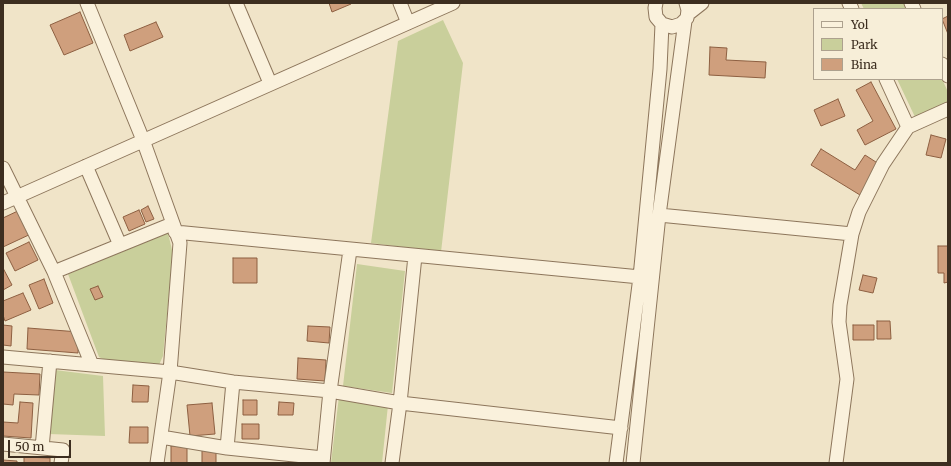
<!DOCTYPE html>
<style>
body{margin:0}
#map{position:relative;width:951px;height:466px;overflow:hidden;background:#f0e4c8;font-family:Merriweather,serif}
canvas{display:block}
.frame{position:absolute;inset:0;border:4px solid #3d2e20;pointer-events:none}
.legend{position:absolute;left:813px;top:8px;width:130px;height:72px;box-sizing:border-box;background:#f7eed8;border:1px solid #ada18e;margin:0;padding:5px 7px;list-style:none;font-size:12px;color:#3d2e20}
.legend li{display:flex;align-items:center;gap:8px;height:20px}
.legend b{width:20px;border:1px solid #ada18e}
.scale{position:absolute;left:8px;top:440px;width:63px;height:18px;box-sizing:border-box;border:2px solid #3d2e20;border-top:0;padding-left:5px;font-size:12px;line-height:14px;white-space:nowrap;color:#3d2e20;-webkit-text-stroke:3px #f7eed8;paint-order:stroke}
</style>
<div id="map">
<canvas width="951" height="466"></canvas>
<div class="frame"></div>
<ul class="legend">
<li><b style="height:5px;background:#faf1dc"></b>Yol</li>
<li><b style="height:11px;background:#c9cf9b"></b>Park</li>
<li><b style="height:11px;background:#cf9f7d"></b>Bina</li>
</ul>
<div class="scale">50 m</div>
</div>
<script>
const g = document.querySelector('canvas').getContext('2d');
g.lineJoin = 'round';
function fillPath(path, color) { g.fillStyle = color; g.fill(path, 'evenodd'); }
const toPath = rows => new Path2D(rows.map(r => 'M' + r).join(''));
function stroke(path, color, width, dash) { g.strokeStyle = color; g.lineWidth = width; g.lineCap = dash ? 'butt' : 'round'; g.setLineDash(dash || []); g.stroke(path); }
fillPath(toPath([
 [861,3,906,3,909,9,864,9],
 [443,20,463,63,441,252,371,243,398,41],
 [897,79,942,79,948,92,948,102,915,117],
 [168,233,173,254,163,356,159,365,105,360,99,357,68,274],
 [357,264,405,271,392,393,343,386],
 [55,370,103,376,105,436,49,434],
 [339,396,388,405,382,463,331,463]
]), '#c9cf9b');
const building = toPath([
 [329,3,351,3,351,4,332,12,329,3],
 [80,12,93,43,64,55,50,25,80,12],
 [948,16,948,34,942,19,948,16],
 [156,22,163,37,130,51,124,35,156,22],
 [710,47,727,48,726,60,766,62,765,78,709,75,710,47],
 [871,82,896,129,865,145,857,130,873,121,856,90,871,82],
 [838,99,845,116,821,126,814,110,838,99],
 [931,135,946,139,941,158,926,155,931,135],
 [821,149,855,170,865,155,879,164,860,195,811,165,821,149],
 [148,206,154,219,146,222,141,210,148,206],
 [22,209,33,233,3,247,3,218,22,209],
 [139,210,145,224,129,231,123,217,139,210],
 [29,242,38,260,15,271,6,253,29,242],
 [938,246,948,246,948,282,944,283,944,273,938,273,938,246],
 [233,258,257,258,257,283,233,283,233,258],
 [3,268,12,285,3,290,3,268],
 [863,275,877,278,873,293,859,290,863,275],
 [44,279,53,303,39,309,29,285,44,279],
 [98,286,103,297,95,300,90,289,98,286],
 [23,293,31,310,5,321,3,315,3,301,23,293],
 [877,321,890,321,891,339,877,339,877,321],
 [3,325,12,326,11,346,3,345,3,325],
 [853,325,874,325,874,340,853,340,853,325],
 [308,326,330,327,329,343,307,341,308,326],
 [28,328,79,332,78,353,27,349,28,328],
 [298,358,326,360,325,381,297,379,298,358],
 [3,372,40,374,39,395,14,394,13,405,3,404,3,372],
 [133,385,149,386,148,402,132,402,133,385],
 [243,400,257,400,257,415,243,415,243,400],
 [20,402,33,403,31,438,3,436,3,422,18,423,20,402],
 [279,402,294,403,293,415,278,415,279,402],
 [212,403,215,434,190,436,187,405,212,403],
 [242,424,259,424,259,439,242,439,242,424],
 [130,427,148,427,148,443,129,443,130,427],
 [171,446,187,446,187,463,171,463,171,446],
 [202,448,216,449,216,463,202,463,202,448],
 [3,452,3,460,17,461,17,463,3,463,3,452],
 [24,457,50,458,50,463,24,463,24,457]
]);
fillPath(building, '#cf9f7d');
stroke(building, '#8d5f41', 1);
const minor = toPath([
 [87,3,143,140,180,243,170,372,157,463],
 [236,3,270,83],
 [400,3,408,23],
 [656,3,655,8,656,17,662,24,672,27,681,24,687,18,688,10,686,3],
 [849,3,852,9],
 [911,3,914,9],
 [688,14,702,3],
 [942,64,948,76],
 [886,79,908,127],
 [86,166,120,245],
 [3,168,54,272,92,365],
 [3,203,453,3],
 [659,215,852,234],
 [175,232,640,277],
 [54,272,172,224],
 [3,357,170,372,233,382,330,391,400,403,621,428],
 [161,437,227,448,323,458],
 [3,444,63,450,61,463],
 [42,448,50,361],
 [227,448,233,382],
 [323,463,330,391,350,250],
 [392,463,400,403,415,256],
 [616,463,640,277,660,69,662,24],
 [633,463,659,215,685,21],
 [836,463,847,379,839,322,840,305,852,234,859,212,883,164,908,127,948,109]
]);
stroke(minor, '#8d765c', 15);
stroke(minor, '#faf1dc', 13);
</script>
